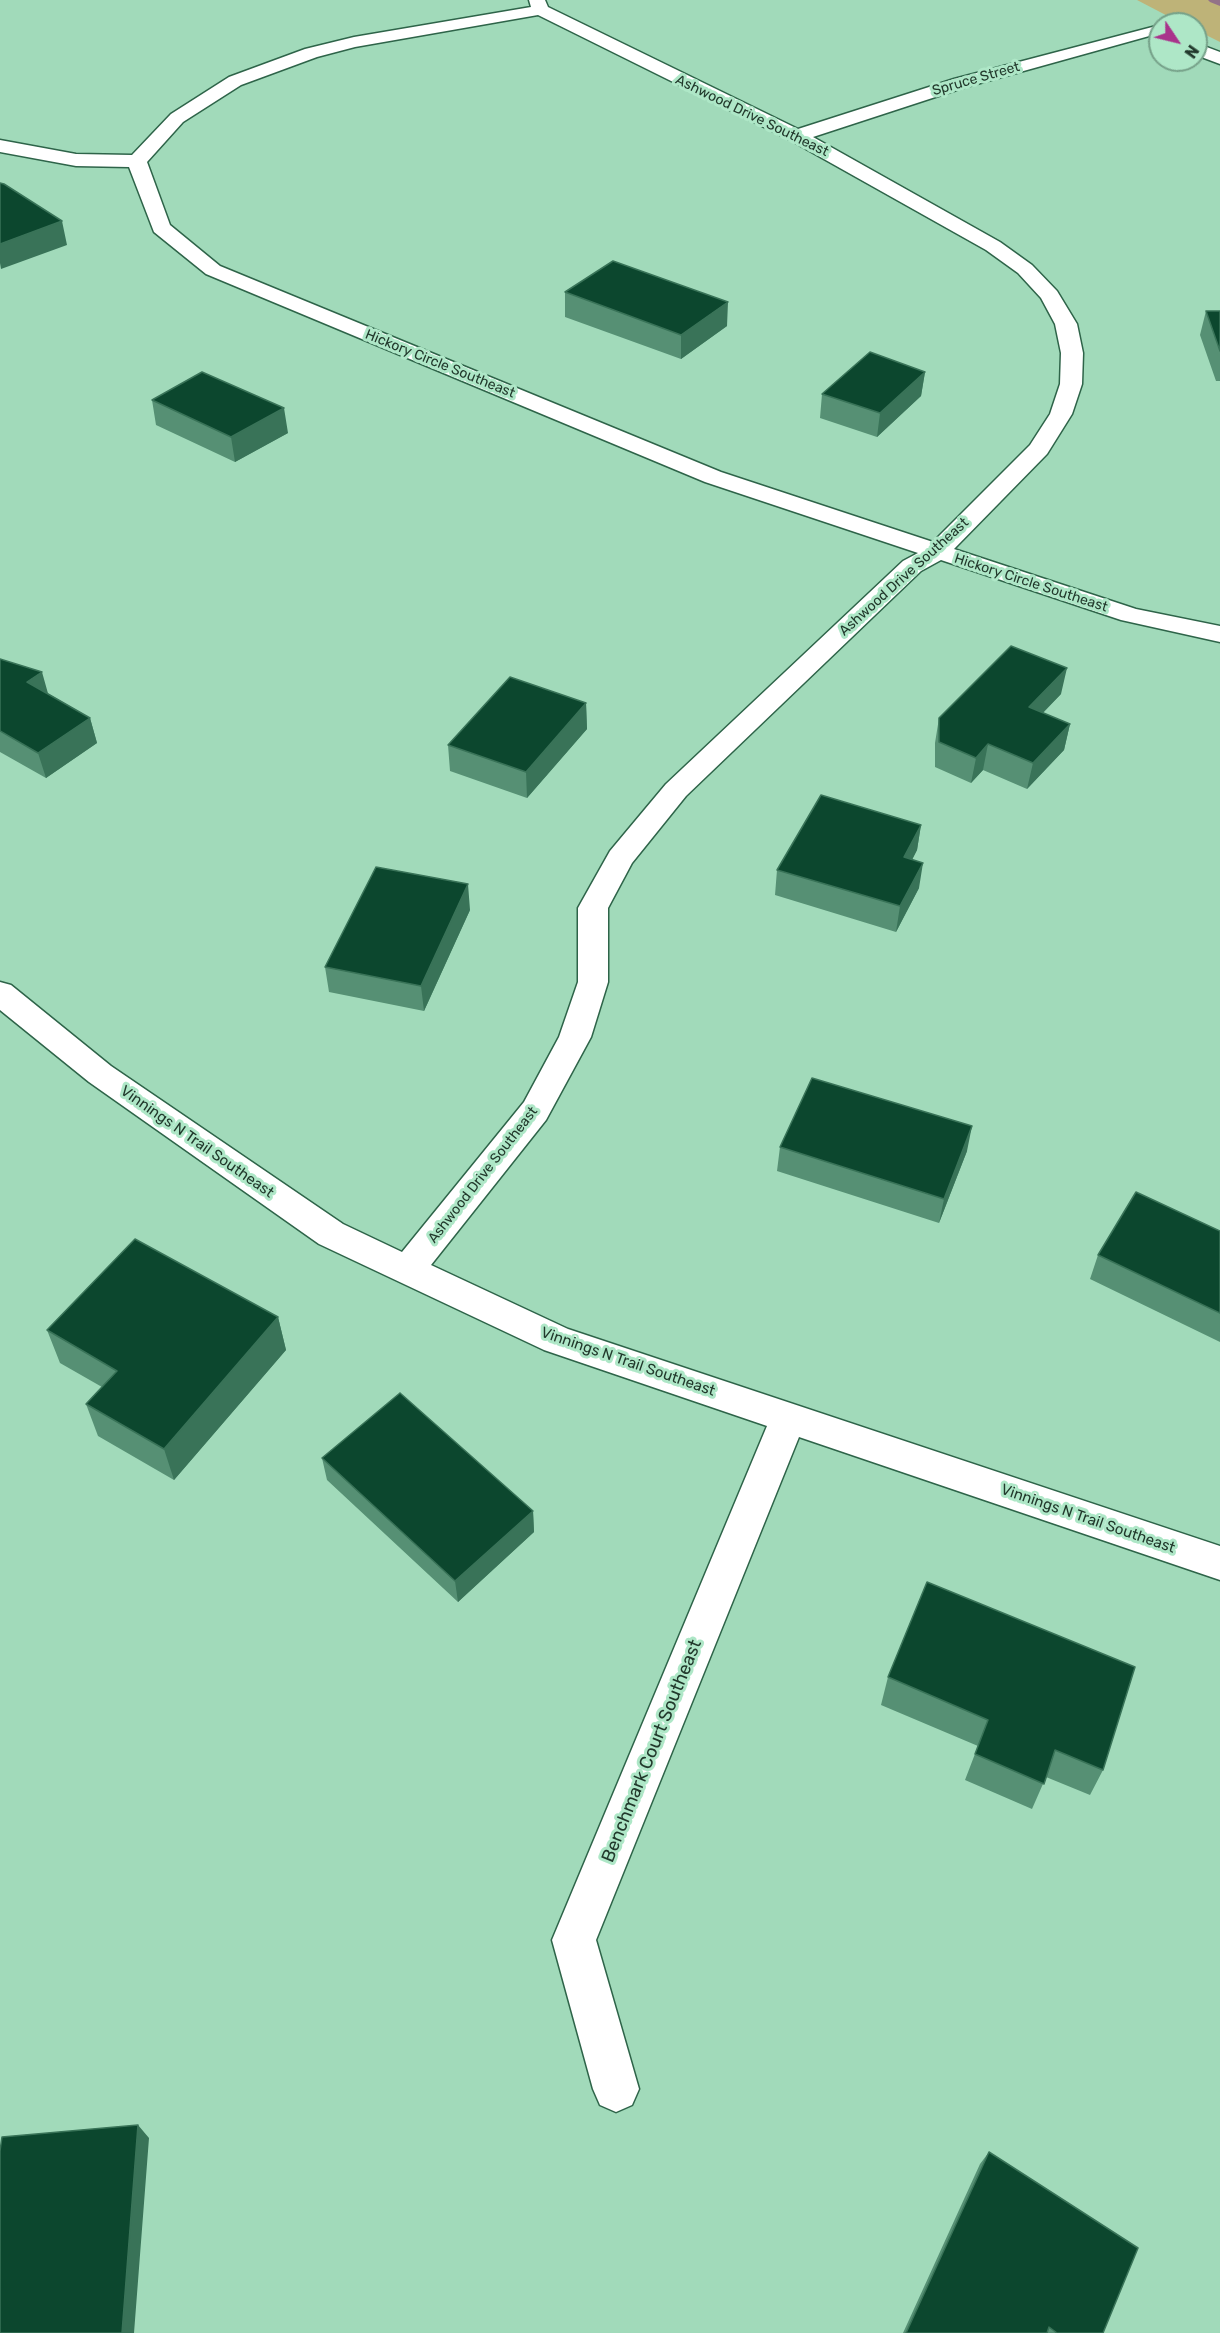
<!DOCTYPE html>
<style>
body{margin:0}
#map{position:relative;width:1220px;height:2333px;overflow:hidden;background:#a1daba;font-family:Rubik,sans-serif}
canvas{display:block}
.north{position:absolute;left:1148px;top:12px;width:60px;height:60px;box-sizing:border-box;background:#aee7c7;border:2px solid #76a189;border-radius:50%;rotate:125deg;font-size:16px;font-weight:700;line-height:24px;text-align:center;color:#22392c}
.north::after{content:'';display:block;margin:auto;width:21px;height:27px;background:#a9338b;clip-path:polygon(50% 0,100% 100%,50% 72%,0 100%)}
</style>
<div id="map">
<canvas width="1220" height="2333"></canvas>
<div class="north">N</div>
</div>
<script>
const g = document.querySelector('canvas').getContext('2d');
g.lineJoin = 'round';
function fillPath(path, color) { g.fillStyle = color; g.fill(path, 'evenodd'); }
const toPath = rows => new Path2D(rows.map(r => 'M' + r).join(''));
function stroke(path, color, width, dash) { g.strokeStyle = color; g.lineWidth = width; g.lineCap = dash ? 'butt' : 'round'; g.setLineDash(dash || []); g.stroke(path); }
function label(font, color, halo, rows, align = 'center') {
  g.font = font + ' Rubik,sans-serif'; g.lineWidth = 6; g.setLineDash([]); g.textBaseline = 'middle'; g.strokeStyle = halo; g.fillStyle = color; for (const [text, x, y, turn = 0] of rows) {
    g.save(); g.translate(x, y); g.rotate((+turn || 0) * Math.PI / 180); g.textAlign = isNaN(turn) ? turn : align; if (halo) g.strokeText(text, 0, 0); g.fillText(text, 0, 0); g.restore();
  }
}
fillPath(toPath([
 [1137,0,1220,0,1220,42,1196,30,1196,24,1183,24]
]), '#beb378');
fillPath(toPath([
 [1208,0,1220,0,1220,6,1210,2,1208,0]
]), '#937288');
const minor = toPath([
 [529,0,545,0,548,7,798,129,954,79,1160,25,1160,33,966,87,813,137,1000,242,1032,265,1057,291,1077,324,1083,353,1082,384,1072,414,1047,454,954,549,1136,609,1220,626,1220,642,1121,620,941,560,921,571,686,796,632,863,608,908,608,982,591,1037,546,1120,431,1265,568,1329,1220,1546,1220,1580,799,1437,596,1940,639,2089,632,2105,616,2112,600,2105,593,2089,552,1940,767,1426,544,1350,319,1244,89,1082,0,1010,0,982,11,985,111,1066,343,1224,402,1252,524,1102,559,1037,578,982,578,908,610,851,666,784,903,561,918,553,705,482,206,274,154,232,129,167,76,166,0,152,0,140,76,154,132,155,171,114,229,77,305,49,354,37,531,7,529,0],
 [538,15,790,140,986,250,1018,273,1041,298,1055,324,1061,353,1060,384,1050,414,1030,445,933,542,721,472,220,266,170,225,147,162,183,122,241,85,317,57,355,47,538,15],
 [1196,43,1220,52,1220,64,1196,55,1196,43]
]);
stroke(minor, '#2e6449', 3);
fillPath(minor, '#fff');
fillPath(toPath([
 [565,292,727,326,681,359,565,317],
 [1206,311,1220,311,1220,381,1216,381,1200,335],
 [925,372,921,396,877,437,820,418,822,394],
 [152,400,288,433,235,462,156,425],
 [0,659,49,694,90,718,97,743,46,778,0,752],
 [1061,694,1043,713,1070,724,1064,750,1027,789,983,770,971,783,935,767,935,743,939,718],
 [586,703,587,729,527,798,450,771,448,745],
 [921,825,917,850,912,860,919,888,896,932,775,895,777,870],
 [470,910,424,1011,329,992,325,967],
 [780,1147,967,1151,939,1223,777,1171],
 [1220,1231,1220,1342,1090,1279,1098,1255],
 [278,1317,286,1350,174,1480,98,1436,86,1404,102,1387,60,1363,47,1330],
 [322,1458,533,1511,534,1532,458,1602,327,1480],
 [927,1582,1103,1770,1090,1795,1046,1777,1032,1809,965,1780,978,1746,881,1705,888,1677],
 [989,2152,1103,2333,903,2333,980,2164]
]), '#569074');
fillPath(toPath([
 [62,221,67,245,1,269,0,263,0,244],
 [728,302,727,326,681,359,681,335],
 [925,372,921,396,877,437,880,413],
 [284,408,288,433,235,462,231,437],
 [1067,668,1061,694,1024,732,1029,707],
 [42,672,49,697,27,682],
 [586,703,587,729,527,798,526,772],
 [90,718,97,743,46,778,38,753],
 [1070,724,1064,750,1027,789,1033,763],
 [988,744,983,770,971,783,976,758],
 [921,825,917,850,900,883,904,857],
 [923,863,919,888,896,932,900,906],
 [468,884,470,910,424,1011,421,986],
 [972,1126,967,1151,939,1223,944,1199],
 [278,1317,286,1350,174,1480,164,1449],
 [533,1511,534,1532,458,1602,455,1581],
 [138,2125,149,2138,134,2333,122,2333]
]), '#397358');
const building = toPath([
 [0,183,4,184,62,221,0,244,0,183],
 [613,261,728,302,681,335,565,292,613,261],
 [1206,311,1220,311,1220,351,1206,311],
 [870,352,925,372,880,413,822,394,870,352],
 [202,372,284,408,231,437,152,400,202,372],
 [1011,646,1067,668,1029,707,1070,724,1033,763,988,744,976,758,939,742,939,718,1011,646],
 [0,659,42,672,27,682,90,718,38,753,0,731,0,659],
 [510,677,586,703,526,772,448,745,510,677],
 [821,795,921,825,904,857,923,863,900,906,777,870,821,795],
 [376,867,468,884,421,986,325,967,376,867],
 [812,1078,972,1126,944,1199,780,1147,812,1078],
 [1136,1192,1220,1231,1220,1313,1098,1255,1136,1192],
 [135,1239,278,1317,164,1449,86,1404,117,1371,47,1330,135,1239],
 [400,1393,533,1511,455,1581,322,1458,400,1393],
 [927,1582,1135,1667,1103,1770,1055,1750,1044,1784,975,1754,988,1720,888,1677,927,1582],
 [138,2125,122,2333,0,2333,0,2151,2,2137,138,2125],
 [989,2152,1138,2248,1103,2333,1057,2333,1049,2327,1047,2333,906,2333,989,2152]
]);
fillPath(building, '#0c472e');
stroke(building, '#397358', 1.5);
label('14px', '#22392c', '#aee7c7', [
 ["Spruce Street",976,79,-16],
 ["Ashwood Drive Southeast",752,116,26],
 ["Hickory Circle Southeast",440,364,22],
 ["Ashwood Drive Southeast",904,577,-42],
 ["Hickory Circle Southeast",1031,583,18],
 ["Ashwood Drive Southeast",483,1175,-52]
]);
label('15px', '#22392c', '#aee7c7', [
 ["Vinnings N Trail Southeast",197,1142,35],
 ["Vinnings N Trail Southeast",628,1362,19],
 ["Vinnings N Trail Southeast",1088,1519,19]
]);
label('18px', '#22392c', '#aee7c7', [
 ["Benchmark Court Southeast",652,1751,-68]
]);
</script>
